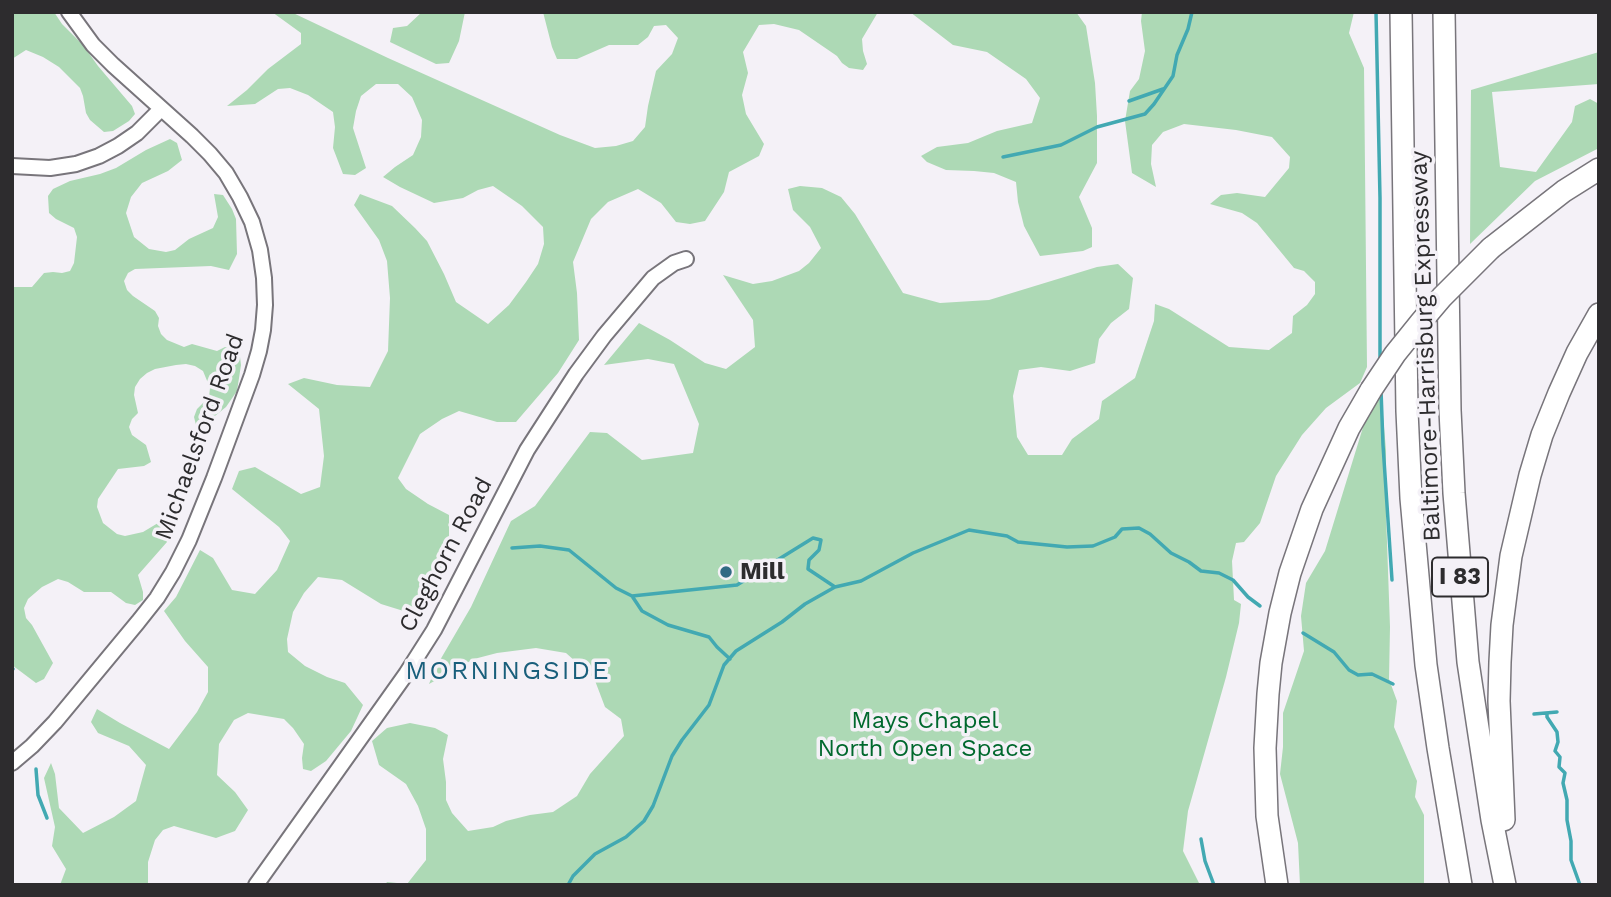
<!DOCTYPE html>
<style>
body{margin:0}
#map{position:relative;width:1611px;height:897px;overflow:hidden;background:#f4f1f7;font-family:"Work Sans",sans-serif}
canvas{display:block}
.frame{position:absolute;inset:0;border:14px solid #2d2c2e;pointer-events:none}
</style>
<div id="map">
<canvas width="1611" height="897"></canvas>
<div class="frame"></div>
</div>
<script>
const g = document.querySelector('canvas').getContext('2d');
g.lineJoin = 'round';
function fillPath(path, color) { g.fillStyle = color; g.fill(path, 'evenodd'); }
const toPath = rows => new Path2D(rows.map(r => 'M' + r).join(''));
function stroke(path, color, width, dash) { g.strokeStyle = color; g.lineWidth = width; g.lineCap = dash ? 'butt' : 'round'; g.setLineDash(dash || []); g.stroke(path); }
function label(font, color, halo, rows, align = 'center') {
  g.font = font + ' "Work Sans",sans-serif'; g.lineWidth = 7; g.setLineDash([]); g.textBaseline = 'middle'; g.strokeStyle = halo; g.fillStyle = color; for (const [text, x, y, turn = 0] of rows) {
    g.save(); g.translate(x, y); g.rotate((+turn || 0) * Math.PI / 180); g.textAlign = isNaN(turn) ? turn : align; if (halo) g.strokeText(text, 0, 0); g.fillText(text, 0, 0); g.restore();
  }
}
fillPath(toPath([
 [12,12,54,12,62,24,83,45,98,66,132,106,135,114,129,121,113,131,104,132,90,120,86,113,83,96,80,88,59,67,43,57,26,50,12,59],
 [272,12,291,12,388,58,560,135,595,148,616,146,633,141,645,127,648,106,656,71,672,54,678,38,666,25,654,26,648,37,638,45,609,45,577,59,557,59,552,47,543,12,878,12,862,39,863,51,867,64,863,70,849,68,842,63,837,56,799,30,774,24,759,25,743,52,748,73,742,95,746,114,764,144,759,156,729,172,724,192,705,221,690,224,676,222,661,203,638,189,608,202,591,219,573,262,577,293,579,340,558,373,516,422,497,422,459,411,442,419,420,434,398,478,406,489,428,504,449,515,449,539,446,559,420,608,410,613,381,604,342,580,318,577,304,593,293,612,287,639,288,652,305,666,327,677,345,683,363,705,351,731,326,761,311,771,303,769,302,758,304,744,293,728,284,719,248,713,234,720,219,744,217,775,235,792,248,810,235,831,216,838,174,826,163,830,155,840,148,862,148,885,60,885,66,869,52,846,55,827,44,778,51,763,55,774,59,808,83,833,114,817,136,801,146,765,129,746,98,733,91,722,97,709,120,723,169,749,197,712,208,692,208,667,185,641,164,611,176,597,200,550,213,558,232,590,255,594,277,570,290,541,279,527,232,489,239,471,255,467,301,494,320,487,324,456,319,409,288,384,304,378,337,385,370,387,388,351,390,298,387,261,379,240,354,205,360,194,392,206,415,228,427,241,444,274,456,302,488,324,509,305,526,282,538,264,544,244,543,227,522,206,493,186,478,190,463,198,434,203,400,187,383,177,395,167,413,155,421,137,422,120,412,97,398,84,376,84,361,96,356,111,353,128,366,168,355,175,343,174,333,148,335,127,333,112,308,95,290,88,278,89,255,104,227,106,247,90,268,69,301,44,301,33],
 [422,12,465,12,459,41,449,63,436,64,390,42,393,28,407,26],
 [910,12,1076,12,1086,26,1095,83,1097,116,1097,163,1079,197,1092,228,1092,247,1083,251,1040,256,1024,226,1018,202,1016,182,994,173,974,171,946,170,927,162,921,156,937,147,968,143,997,131,1032,123,1040,98,1026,79,987,52,953,45],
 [1142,12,1354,12,1349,33,1364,68,1367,367,1360,383,1326,408,1302,435,1276,476,1260,523,1244,542,1236,543,1232,561,1234,600,1241,604,1239,623,1226,677,1188,811,1183,851,1200,885,385,885,387,882,407,884,426,860,426,829,418,806,406,784,379,765,372,741,387,728,410,723,435,728,448,735,443,759,446,782,446,800,452,813,468,831,493,827,506,821,530,815,553,812,577,796,590,774,624,736,621,719,605,707,594,678,566,653,536,648,497,653,474,659,429,684,436,667,471,607,511,521,535,506,590,432,607,433,642,460,693,453,699,424,674,364,648,359,604,365,639,323,670,340,705,363,726,369,755,347,753,320,723,275,753,284,772,281,799,271,809,263,821,248,810,227,793,210,788,189,800,186,822,188,841,197,855,214,903,293,940,303,989,300,1097,267,1118,264,1133,278,1129,309,1111,323,1099,339,1095,363,1070,371,1041,367,1019,370,1013,396,1017,437,1028,455,1062,455,1072,439,1099,419,1102,401,1135,378,1154,321,1155,304,1169,309,1229,347,1269,350,1292,333,1293,316,1307,305,1315,294,1315,282,1304,271,1294,268,1257,223,1242,213,1210,204,1221,195,1237,193,1265,197,1289,168,1290,157,1272,137,1236,130,1184,124,1163,132,1152,145,1151,164,1156,187,1132,173,1125,121,1130,91,1139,79,1145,51,1141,21],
 [1599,52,1599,84,1492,92,1500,167,1536,172,1572,122,1575,106,1590,99,1599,104,1599,148,1535,181,1470,244,1471,90],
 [170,139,177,143,182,160,168,171,142,183,131,197,126,213,134,237,149,249,166,252,175,250,189,239,213,228,218,217,214,194,223,195,232,209,236,219,237,254,229,270,211,266,135,269,128,273,124,281,127,290,133,296,155,311,159,318,158,326,161,334,167,340,184,347,192,344,217,351,225,347,233,350,240,357,241,365,237,391,226,407,205,424,196,425,194,417,197,409,209,397,210,388,203,371,195,366,186,364,176,365,155,369,147,373,140,379,135,387,134,395,138,413,132,419,129,427,132,435,146,445,151,462,144,466,118,469,98,499,97,507,103,523,117,534,125,536,143,532,158,523,166,524,167,542,138,575,143,592,143,600,135,605,126,603,111,592,84,592,68,582,58,579,42,587,28,599,24,608,26,618,32,625,53,663,44,679,36,683,12,665,12,287,32,287,44,273,53,272,62,273,70,271,74,263,77,237,74,228,56,219,49,213,48,196,53,189,70,181,100,174,116,168,146,150],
 [1381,392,1386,450,1386,514,1390,627,1389,679,1397,701,1394,727,1417,781,1415,797,1424,815,1424,885,1300,885,1298,843,1280,774,1283,747,1283,713,1304,651,1301,616,1306,583,1325,551,1364,424]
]), '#add9b5');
stroke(toPath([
 [1376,12,1380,198,1380,361],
 [1129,101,1163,89],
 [1003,157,1061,145,1097,127,1145,114,1154,104,1173,76,1177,55,1188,29,1192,12],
 [1381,390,1383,445,1392,580],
 [512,548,540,546,569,550,616,588,632,596,642,611,668,625,709,637,717,647,730,659],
 [632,596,737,585,813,538,821,540,819,550,809,560,808,569,835,587],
 [1303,633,1334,652,1349,670,1358,675,1372,674,1393,684],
 [12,668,13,669],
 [1547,713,1547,717,1557,732,1558,742,1555,751,1560,757,1559,767,1565,773,1563,783,1567,800,1567,820,1571,841,1571,860,1580,885],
 [1534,714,1557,712],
 [36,769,38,795,47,818],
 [1201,839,1205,861,1214,885],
 [568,885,573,876,595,854,626,837,644,821,653,806,672,756,682,740,709,705,724,665,736,651,782,622,805,604,835,587,861,581,913,553,969,530,1007,536,1018,542,1067,547,1093,546,1115,537,1122,529,1139,528,1150,534,1171,553,1189,562,1201,571,1219,573,1233,580,1248,597,1260,606]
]), '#42a9b2', 3.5);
const minor = toPath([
 [12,166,50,168,76,164,99,156,118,146,137,133,161,109],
 [12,763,32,746,55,722,138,622,157,598,173,572,189,540,214,478,252,375,259,351,263,330,265,305,264,278,260,250,252,222,240,197,226,173,210,154,192,136,113,65,93,45,69,12],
 [256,885,406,674,434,630,527,450,576,374,604,336,653,278,674,263,686,259]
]);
const highway = toPath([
 [1401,12,1407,411,1411,498,1426,665,1438,748,1461,885],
 [1444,12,1450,410,1454,493,1468,662,1492,820,1505,885],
 [1491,248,1564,191,1599,169],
 [1504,820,1499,701,1500,662,1502,625,1511,556,1530,475,1542,435,1559,393,1577,353,1599,314],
 [1277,885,1267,816,1265,748,1268,694,1271,663,1280,613,1290,573,1312,509,1349,428,1371,390]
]);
stroke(minor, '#78757b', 18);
stroke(highway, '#78757b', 24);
stroke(minor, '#fff', 14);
stroke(highway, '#fff', 21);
const highwayBridge = toPath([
 [1371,390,1395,354,1420,323,1442,297,1491,248]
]);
stroke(highwayBridge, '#78757b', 24, []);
stroke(highwayBridge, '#fff', 21);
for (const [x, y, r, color] of [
 [726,572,7,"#316a84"]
]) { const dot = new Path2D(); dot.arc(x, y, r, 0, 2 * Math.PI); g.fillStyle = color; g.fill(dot); stroke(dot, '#f4f1f7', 2.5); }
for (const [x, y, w] of [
 [1460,577,56]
]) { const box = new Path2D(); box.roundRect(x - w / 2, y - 19.5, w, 39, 5); g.fillStyle = '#f4f1f7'; g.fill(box); stroke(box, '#2d2c2e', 2); }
label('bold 23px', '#2d2c2e', null, [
 ["I 83",1460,577]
]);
label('24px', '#2d2c2e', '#f4f1f7', [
 ["Baltimore-Harrisburg Expressway",1426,346,-92],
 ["Michaelsford Road",200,437,-70],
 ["Cleghorn Road",446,555,-62]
]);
label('bold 24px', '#2d2c2e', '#f4f1f7', [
 ["Mill",740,572]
], 'left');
label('24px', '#00682d', '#f4f1f7', [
 ["Mays Chapel",925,721],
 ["North Open Space",925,749]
]);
g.letterSpacing = '2px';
label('26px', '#195f7b', '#f4f1f7', [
 ["MORNINGSIDE",508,671]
]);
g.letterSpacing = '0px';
</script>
